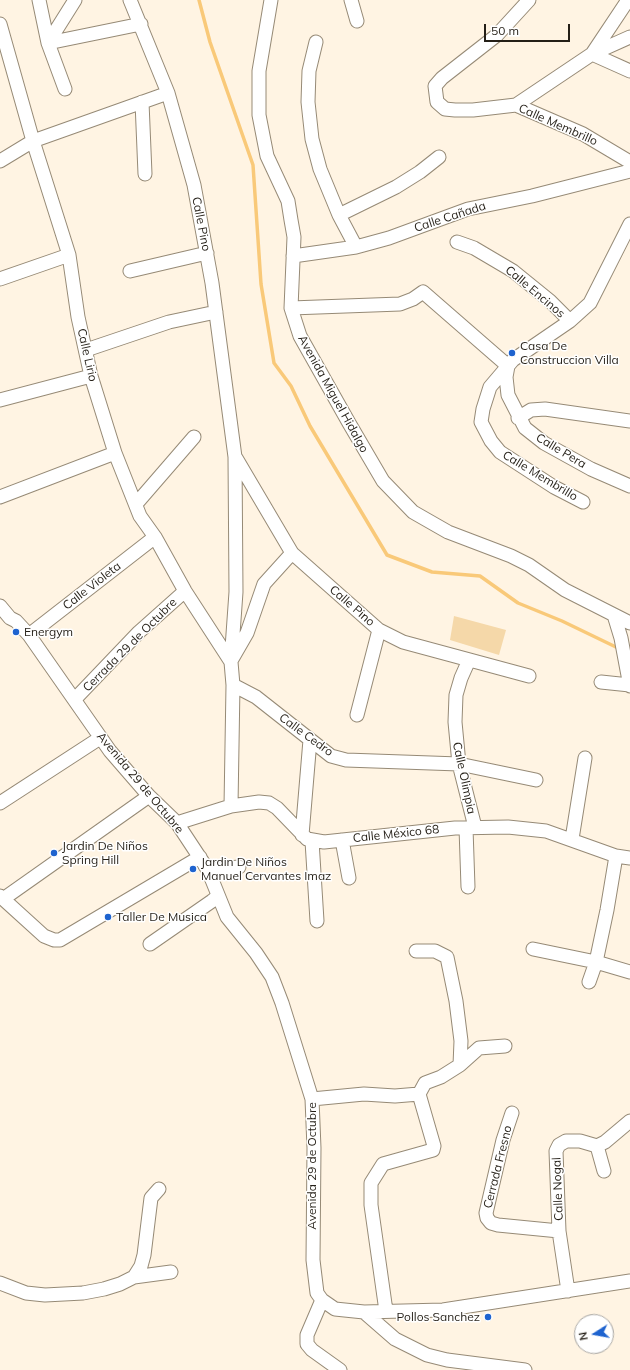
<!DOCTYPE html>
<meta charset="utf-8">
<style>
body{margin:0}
#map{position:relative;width:630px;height:1370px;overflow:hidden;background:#fff4e3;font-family:Mulish,sans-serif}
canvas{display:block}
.north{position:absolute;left:574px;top:1314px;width:40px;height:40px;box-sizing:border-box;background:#fff;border:1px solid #a7a5a2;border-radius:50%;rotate:259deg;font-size:11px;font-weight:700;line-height:16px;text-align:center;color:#241f17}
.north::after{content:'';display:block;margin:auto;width:14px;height:18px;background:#1e63cf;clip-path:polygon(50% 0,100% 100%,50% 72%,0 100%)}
.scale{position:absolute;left:484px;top:24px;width:86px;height:18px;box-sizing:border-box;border:2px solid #241f17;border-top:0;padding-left:5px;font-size:12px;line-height:14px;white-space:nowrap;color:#241f17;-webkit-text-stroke:3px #fff;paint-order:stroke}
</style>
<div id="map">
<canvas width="630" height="1370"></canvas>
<div class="north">N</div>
<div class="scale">50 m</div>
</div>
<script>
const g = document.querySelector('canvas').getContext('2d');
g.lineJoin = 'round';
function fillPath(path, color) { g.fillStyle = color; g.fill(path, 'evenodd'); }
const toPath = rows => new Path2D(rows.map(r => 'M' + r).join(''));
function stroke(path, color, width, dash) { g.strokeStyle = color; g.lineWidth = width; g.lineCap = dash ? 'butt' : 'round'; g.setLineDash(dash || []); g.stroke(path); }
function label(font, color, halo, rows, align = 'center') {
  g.font = font + ' Mulish,sans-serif'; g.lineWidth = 3; g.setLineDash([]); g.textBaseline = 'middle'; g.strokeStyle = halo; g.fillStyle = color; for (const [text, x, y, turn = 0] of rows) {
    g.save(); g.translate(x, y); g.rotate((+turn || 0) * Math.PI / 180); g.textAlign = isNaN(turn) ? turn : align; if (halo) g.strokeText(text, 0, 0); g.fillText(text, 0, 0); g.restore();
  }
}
fillPath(toPath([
 [454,616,506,630,499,655,450,640]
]), '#f5d8a9');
stroke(toPath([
 [199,0,210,42,253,165,261,284,274,363,291,386,310,426,387,555,432,572,480,576,518,603,562,621,620,649]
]), '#f9c979', 3.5);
const minor = toPath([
 [39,0,48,43,65,89],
 [130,0,168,93,194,185,212,283,235,457,236,592,231,662,233,685,231,806],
 [271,0,259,71,259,115,267,156,288,201,291,220,294,237,291,308,300,336,349,423,383,481,413,512,448,532,511,556,529,565,565,590,630,623],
 [351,0,357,21],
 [529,0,497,35,442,78,435,86,437,102,445,109,455,110,473,110,516,105,583,134,630,162],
 [0,24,33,141,69,255,78,317,91,376,115,453,140,516,155,537,185,591,231,662],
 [316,42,309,71,308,102,312,139,320,169,339,215,356,247],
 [48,43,141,24],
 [48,43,75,0],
 [592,54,630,37],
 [592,54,630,71],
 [142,102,145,174],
 [516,105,592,54,628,0],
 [0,161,33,141,168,93],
 [339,215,396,187,420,172,439,157],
 [457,242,474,248,513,271,550,301,570,321],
 [293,256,356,247,389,238,468,209,532,196,630,171],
 [130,271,207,253],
 [0,279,69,255],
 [291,308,400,304,413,299,423,292,508,366,506,377,508,395,525,428,544,443,591,469,630,486],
 [86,350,169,322,216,312],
 [0,400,91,376],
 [518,418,531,410,545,409,630,421],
 [236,458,292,553,379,630,403,642,529,676],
 [0,497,115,453],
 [583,502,554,487,500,452,491,441,481,422,483,409,490,387,513,360,570,321,590,303,630,224],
 [136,504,194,437],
 [0,606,10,618,16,621,29,635,110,751,149,796,177,823,208,870,227,917,256,953,272,977,282,1003,312,1099,314,1148,313,1260,317,1293,322,1300,335,1309,364,1312,443,1310,630,1281],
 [614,615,621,638,630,686],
 [29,635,155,537],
 [232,659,247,633,264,584,292,553],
 [469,660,461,678,456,695,455,722,459,764,475,827],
 [601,682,630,685],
 [233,685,256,697,331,756,346,760,459,764,536,780],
 [75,699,139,632,185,591],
 [357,715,379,630],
 [0,803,100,738],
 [177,823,231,806,259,802,269,803,277,808,307,839,324,842,455,828,508,827,546,831,616,856,630,858],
 [466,828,468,887],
 [302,835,310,740],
 [572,839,585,758],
 [342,840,349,878],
 [312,841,317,921],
 [208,870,239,867],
 [0,896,44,936,54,940,60,940,200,857],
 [3,899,149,796],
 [150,944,212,901,218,896],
 [533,949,596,962,630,972],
 [416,951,435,951,447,957,456,1001,461,1041,460,1065,441,1077,425,1083,419,1094],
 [589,982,596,962,607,910,616,856],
 [460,1065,479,1048,505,1046],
 [312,1099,364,1094,395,1096,419,1094],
 [512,1113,503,1140,486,1213,487,1218,491,1223,498,1225,559,1231],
 [597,1146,604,1171],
 [134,1277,141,1266,144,1255,151,1198,159,1189],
 [0,1283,26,1293,45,1295,83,1293,104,1289,120,1284,134,1277,171,1272],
 [568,1291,559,1231,556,1151,559,1145,566,1141,580,1141,597,1146,605,1142,630,1121],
 [322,1300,307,1335,307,1344,312,1350,340,1370],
 [386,1311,371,1205,371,1183,383,1164,433,1150,434,1146,419,1094],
 [364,1312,395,1339,427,1355,447,1360,525,1370]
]);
stroke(minor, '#968a76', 15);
stroke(minor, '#fff', 13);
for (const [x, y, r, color] of [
 [512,353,4,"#1e63cf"],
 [16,632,4,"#1e63cf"],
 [54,853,4,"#1e63cf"],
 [193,869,4,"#1e63cf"],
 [108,917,4,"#1e63cf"],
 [488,1317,4,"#1e63cf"]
]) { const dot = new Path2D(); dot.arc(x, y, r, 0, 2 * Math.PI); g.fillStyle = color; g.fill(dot); stroke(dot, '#fff', 1.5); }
label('12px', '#241f17', '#fff', [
 ["Calle Membrillo",558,125,24],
 ["Calle Cañada",450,217,-18],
 ["Calle Pino",201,224,79],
 ["Calle Encinos",535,292,40],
 ["Calle Lirio",87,355,77],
 ["Avenida Miguel Hidalgo",333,394,61],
 ["Calle Pera",561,451,31],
 ["Calle Membrillo",540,476,31],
 ["Calle Violeta",92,586,-38],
 ["Calle Pino",352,606,41],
 ["Cerrada 29 de Octubre",130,645,-45],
 ["Calle Cedro",306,735,36],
 ["Calle Olimpia",464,778,78],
 ["Avenida 29 de Octubre",140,783,50],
 ["Calle México 68",396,834,-6],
 ["Avenida 29 de Octubre",312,1166,-90],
 ["Cerrada Fresno",498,1167,-76],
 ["Calle Nogal",558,1189,-92]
]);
label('12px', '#241f17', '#fff', [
 ["Casa De",520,346],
 ["Construccion Villa",520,360],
 ["Energym",24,632],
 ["Jardin De Niños",62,846],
 ["Spring Hill",62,860],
 ["Jardin De Niños",201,862],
 ["Manuel Cervantes Imaz",201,876],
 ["Taller De Musica",116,917],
 ["Pollos Sanchez",480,1317,"right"]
], 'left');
</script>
